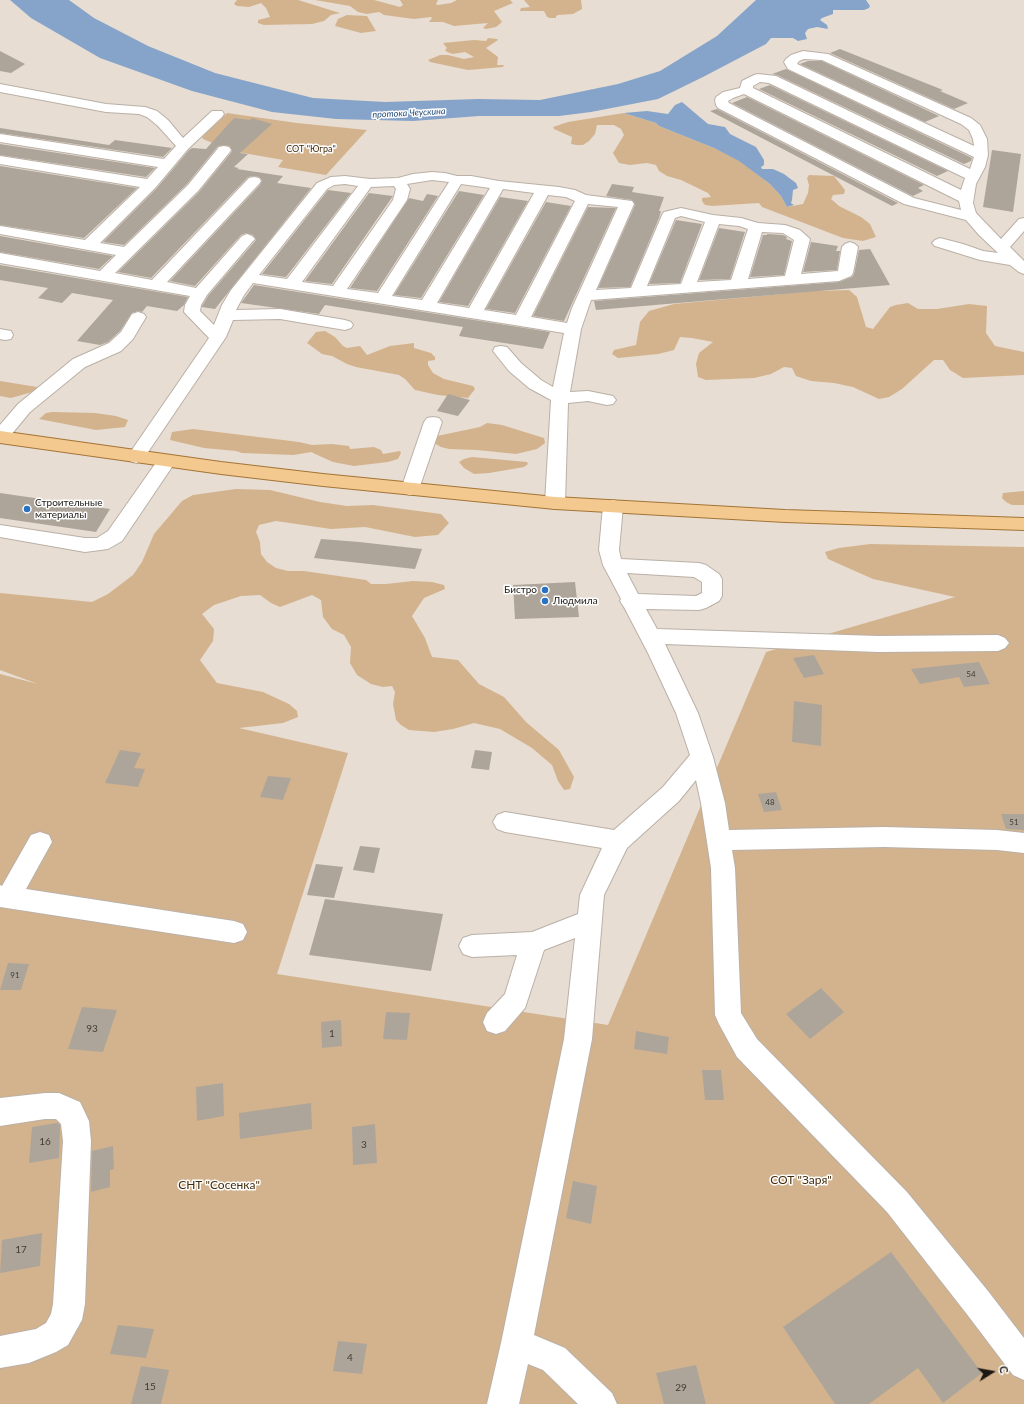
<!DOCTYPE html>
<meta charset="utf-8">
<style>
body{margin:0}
#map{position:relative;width:1024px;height:1404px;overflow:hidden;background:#e7ddd2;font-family:Lato,sans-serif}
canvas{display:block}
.north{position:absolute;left:972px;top:1352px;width:40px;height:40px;-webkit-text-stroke:3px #fff;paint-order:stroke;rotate:79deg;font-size:11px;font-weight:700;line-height:16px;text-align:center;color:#1c1915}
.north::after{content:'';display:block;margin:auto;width:14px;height:18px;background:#1c1915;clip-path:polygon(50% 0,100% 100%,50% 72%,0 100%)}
</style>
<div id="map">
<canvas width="1024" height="1404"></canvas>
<div class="north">С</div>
</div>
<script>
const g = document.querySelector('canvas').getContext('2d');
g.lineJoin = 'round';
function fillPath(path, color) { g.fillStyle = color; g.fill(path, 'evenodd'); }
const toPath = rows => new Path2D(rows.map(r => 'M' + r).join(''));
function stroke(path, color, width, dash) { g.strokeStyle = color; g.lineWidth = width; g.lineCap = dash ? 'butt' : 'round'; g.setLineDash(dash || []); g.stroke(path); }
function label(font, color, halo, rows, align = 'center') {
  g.font = font + ' Lato,sans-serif'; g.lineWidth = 3; g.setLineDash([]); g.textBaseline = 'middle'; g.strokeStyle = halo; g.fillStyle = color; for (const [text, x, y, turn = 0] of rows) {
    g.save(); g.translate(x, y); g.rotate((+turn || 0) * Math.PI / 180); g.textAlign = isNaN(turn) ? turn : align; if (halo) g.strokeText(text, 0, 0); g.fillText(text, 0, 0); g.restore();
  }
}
fillPath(toPath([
 [237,0,298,0,340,13,331,15,324,21,312,24,264,25,258,23,258,20,270,17,266,8,261,3,249,7,237,6,234,4],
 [315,0,374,0,400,7,403,5,400,0,438,0,436,4,438,5,451,3,457,0,510,0,513,3,494,11,502,22,496,27,486,29,483,28,488,23,454,26,443,22,429,22,432,18,431,17,414,19,384,15,379,12,367,14,358,12,350,6],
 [524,0,581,0,582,9,573,14,558,15,556,16,556,18,550,18,547,17,544,11,520,11,521,8,530,7],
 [347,15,367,16,376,31,361,33,335,26,338,19],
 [488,38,497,39,498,40,486,48,498,57,497,65,504,65,503,67,468,70,430,62,428,60,440,55,448,55,464,59,474,57,465,52,453,54,447,52,445,50,447,48,443,43,474,40,486,41],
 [227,113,297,123,367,130,326,175,278,167,283,160,232,151,203,139,202,137],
 [624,113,656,123,659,126,714,148,740,161,770,184,781,196,787,207,803,204,808,193,809,185,807,178,809,175,834,176,845,190,844,194,833,195,831,199,839,206,861,217,870,224,876,237,863,241,843,238,762,207,759,203,712,206,705,205,702,201,702,198,711,197,708,193,681,180,667,176,659,171,656,165,647,163,630,165,619,163,613,153,624,135,621,129,614,125,597,125,595,134,589,141,583,145,576,145,571,144,572,137,554,129,553,127,568,122],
 [849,290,857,297,866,327,873,329,890,307,896,305,908,303,918,309,937,309,969,304,987,306,986,333,995,346,1024,352,1024,375,963,378,950,370,943,360,934,360,902,389,889,397,879,399,853,387,834,383,811,381,796,376,792,368,784,367,771,374,754,378,706,380,698,377,696,364,699,353,713,342,692,338,680,337,674,350,658,354,618,358,612,354,614,350,636,345,640,322,649,311,674,304,814,291],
 [325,331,335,337,343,346,347,348,360,346,367,355,390,346,414,343,414,348,431,353,435,357,435,360,428,361,428,365,433,373,444,379,473,386,475,389,468,398,438,395,415,390,405,379,399,375,356,367,347,364,332,356,322,354,307,343,316,332],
 [0,381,37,387,39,390,11,398,0,396],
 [53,412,95,413,116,416,128,420,125,427,96,430,39,419,46,413],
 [487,423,502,425,544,438,545,443,537,449,516,454,477,450,449,449,441,447,434,443,437,436,480,427],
 [193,429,299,442,312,445,332,444,349,446,350,449,374,447,381,450,383,454,400,451,401,453,398,459,388,462,354,466,333,462,313,453,312,452,293,455,242,453,236,451,204,448,170,440,172,432],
 [472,457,527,462,528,464,524,467,489,473,474,474,464,468,459,462,464,459],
 [236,489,270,490,320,502,347,506,373,505,441,514,449,523,438,535,415,537,365,527,331,529,276,521,259,525,256,532,260,542,261,554,267,562,276,568,288,571,304,571,366,580,371,584,386,584,413,581,432,582,444,585,445,589,424,598,412,616,425,638,432,657,458,660,479,684,504,697,526,722,559,750,574,777,570,789,564,790,558,781,552,765,532,748,500,729,474,723,453,729,434,732,409,730,401,725,396,720,393,704,395,692,392,686,383,687,371,684,357,675,350,663,351,647,344,635,332,629,323,617,321,600,312,595,280,607,271,603,260,595,241,596,214,605,202,614,214,629,213,641,200,660,217,683,263,692,289,704,297,711,298,717,283,723,239,728,348,753,277,974,608,1025,766,652,955,597,873,579,828,559,825,552,839,548,870,544,1024,547,1024,1404,0,1404,0,674,38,684,0,670,0,593,92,602,108,594,133,575,142,562,154,534,182,501,193,495],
 [1024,491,1024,505,1012,505,1006,502,1002,498,1003,493]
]), '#d3b38d');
fillPath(toPath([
 [10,0,69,0,94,18,148,46,215,73,313,98,385,102,478,99,540,100,618,84,660,71,717,36,756,0,866,0,870,6,869,8,864,10,833,10,833,14,822,18,820,20,827,25,828,29,817,27,808,29,805,33,807,39,798,41,793,38,771,38,766,44,703,77,658,99,591,112,559,116,479,116,413,121,336,119,272,112,192,91,100,58,31,18],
 [682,102,708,124,725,127,730,134,756,147,764,160,764,165,761,167,762,169,773,169,784,174,796,183,798,188,793,190,792,200,791,203,794,205,787,207,781,196,770,184,739,161,714,148,659,126,656,123,624,113,647,111,668,114,675,105]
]), '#86a4ca');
fillPath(toPath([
 [840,49,943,90,940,91,968,103,954,109,830,53],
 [0,51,25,64,11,73,0,71],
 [808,61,822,61,939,116,925,122,800,64],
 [786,69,972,158,971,161,964,164,777,75,772,74],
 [770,85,948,171,937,176,759,89],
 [747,97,924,185,918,188,923,191,913,196,732,103],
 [717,109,898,203,892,206,710,111],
 [234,118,250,120,252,118,272,124,240,153,248,154,234,167,239,168,237,169,283,176,277,183,311,188,215,309,202,307,202,306,208,296,256,240,253,235,246,233,241,235,195,286,170,281,260,185,262,180,259,177,254,176,248,177,151,278,118,272,199,192,230,154,232,151,230,146,224,145,218,146,187,184,124,245,103,242,157,188,189,150,192,148,206,149],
 [0,128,109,145,115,140,172,148,163,157,0,133],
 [0,144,155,168,146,177,0,155],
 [992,150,1021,154,1013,212,983,207],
 [0,166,137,188,84,238,0,225],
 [612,184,634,187,632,192,664,197,659,211,661,211,659,218,630,287,598,288,635,205,632,200,606,196],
 [328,190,351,193,286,277,262,274],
 [459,191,484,195,421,298,394,295],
 [369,193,393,196,332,284,305,281],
 [427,194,438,196,377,291,350,288,409,198,423,201],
 [500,197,528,201,468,306,439,302],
 [546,202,571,206,515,313,486,309],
 [588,207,616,208,564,321,533,316],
 [676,220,702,224,680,283,649,284],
 [719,228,745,232,730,279,699,280],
 [767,234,783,235,787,237,786,239,792,241,784,275,750,277,763,235,767,235],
 [0,236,113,256,99,269,0,252],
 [811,242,838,246,836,251,840,251,837,270,803,272],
 [870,249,890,285,596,310,594,301,839,282,852,277,854,274,859,250],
 [0,265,188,297,184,305,177,311,147,306,142,312,138,311,132,313,120,331,108,342,100,345,77,341,113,300,72,293,62,303,38,298,48,288,0,280],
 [254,285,550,332,543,349,459,336,463,327,325,305,319,314,241,303],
 [448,394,470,400,458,416,437,411],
 [0,493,110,509,96,532,0,518],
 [321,539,359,542,422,549,415,569,314,558],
 [575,582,579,617,515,619,513,585],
 [814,655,824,674,804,678,793,658],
 [979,662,990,684,964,687,959,677,920,684,911,669],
 [794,701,822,705,821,746,792,742],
 [120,750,141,753,134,768,145,769,138,787,105,783],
 [475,750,492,752,489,770,471,768],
 [268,776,291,778,283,800,260,797],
 [776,792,782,810,764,812,758,794],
 [1001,814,1024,814,1024,830,1006,829],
 [360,846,380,848,374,873,353,870],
 [316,864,343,867,334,898,307,895],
 [325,899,443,914,431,971,309,955],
 [8,963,29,964,21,990,0,990],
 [821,988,844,1012,810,1039,786,1014],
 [82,1007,117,1010,103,1052,68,1049],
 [386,1012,410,1013,407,1040,383,1039],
 [341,1020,342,1046,322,1048,321,1022],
 [636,1031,669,1037,667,1054,634,1049],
 [702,1070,721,1070,724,1100,705,1100],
 [223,1083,224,1116,197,1121,196,1087],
 [311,1103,312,1129,240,1139,239,1113],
 [57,1123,60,1125,60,1132,59,1158,29,1163,32,1127],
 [375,1124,377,1163,353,1165,352,1127],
 [113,1146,114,1169,110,1170,110,1187,91,1192,92,1151],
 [573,1181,597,1186,591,1224,566,1218],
 [42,1233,40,1266,0,1273,2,1240],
 [891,1252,982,1373,943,1403,918,1368,869,1404,835,1404,783,1327],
 [118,1325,154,1329,146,1358,110,1354],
 [338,1341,367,1344,362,1374,333,1371],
 [696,1365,706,1404,664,1404,656,1373],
 [141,1366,169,1370,161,1404,131,1404]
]), '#aea59a');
const minor = toPath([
 [803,51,828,54,971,118,980,125,987,139,988,155,985,167,976,184,973,203,976,213,1001,239,1019,219,1024,218,1024,231,1010,247,1024,261,1024,274,1019,272,1010,265,980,260,935,246,932,243,935,240,940,238,963,244,983,251,998,253,979,235,966,220,904,204,718,108,716,105,715,100,716,97,723,92,740,88,742,81,754,75,758,74,776,76,970,169,974,157,788,69,784,62,786,59,791,55,803,51],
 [804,59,822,60,961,124,969,130,973,139,974,146,797,64,799,61,804,59],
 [760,82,769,83,965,178,961,190,753,88,753,86,760,82],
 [744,94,959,201,961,210,914,198,729,103,728,101,733,98,744,94],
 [0,84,106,104,145,107,157,111,168,120,183,138,212,111,222,111,224,114,222,117,188,149,156,187,100,243,124,247,188,185,219,147,224,146,229,147,231,150,229,153,198,191,115,273,152,280,249,178,254,177,259,178,261,181,259,184,167,282,196,288,242,236,247,234,252,236,255,239,252,242,207,295,201,305,200,311,214,325,222,305,231,290,317,183,331,177,345,176,370,179,398,178,413,174,432,172,445,173,457,176,471,176,499,181,559,187,575,190,586,195,632,201,634,204,596,290,631,288,662,215,664,212,681,208,713,215,741,218,758,223,785,225,800,230,810,239,801,274,838,271,842,247,845,244,850,242,855,244,858,247,853,273,851,276,839,281,591,300,581,329,570,392,588,391,613,396,616,400,613,404,607,405,588,401,568,403,565,503,562,507,555,509,548,507,545,503,551,400,529,388,509,371,493,351,495,347,501,346,507,347,521,363,541,380,553,387,564,333,253,283,244,295,236,310,280,309,345,320,351,322,353,325,351,328,345,330,280,319,233,320,226,337,142,461,136,463,130,461,127,457,209,338,184,312,185,305,190,296,0,263,0,253,100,271,116,255,0,234,0,226,85,240,140,187,0,164,0,156,147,179,158,167,0,142,0,134,164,159,176,146,158,126,147,117,139,114,106,112,0,92,0,84],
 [432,180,449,182,378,293,347,289,407,200,410,189,407,184,432,180],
 [345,184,358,186,287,279,259,275,327,189,334,185,345,184],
 [461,184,490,188,422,300,392,296,461,184],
 [394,186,396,189,393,200,333,286,302,282,371,187,394,186],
 [503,189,534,193,469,308,437,303,503,189],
 [548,195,566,197,575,201,516,315,484,310,548,195],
 [588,204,618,207,572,308,567,323,531,317,588,204],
 [681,216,705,222,681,284,647,286,675,218,681,216],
 [719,224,739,226,748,229,731,280,697,282,719,224],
 [762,232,783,233,794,240,785,276,748,279,762,232],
 [138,312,144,314,146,317,133,339,121,351,85,367,30,412,6,441,0,443,0,425,18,404,73,359,109,343,121,332,132,314,138,312],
 [0,329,11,331,13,335,11,339,5,340,0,339,0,329],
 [433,417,439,418,442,422,419,489,417,493,410,495,403,493,401,489,424,422,427,418,433,417],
 [167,455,174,457,176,461,122,541,108,549,85,552,0,537,0,525,85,538,97,538,108,531,160,457,167,455],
 [613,500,620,502,623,506,619,550,621,559,699,563,706,565,719,574,722,579,722,596,719,601,706,608,699,610,646,609,657,629,878,636,998,635,1005,638,1009,643,1005,648,998,651,878,652,665,644,698,713,713,757,725,803,729,830,884,827,997,830,1024,833,1024,853,997,850,884,847,732,850,735,868,741,1013,757,1039,907,1192,988,1291,1024,1338,1024,1380,1013,1375,966,1313,887,1212,737,1057,719,1024,715,1015,711,868,701,803,696,780,679,801,627,848,604,895,592,1039,534,1335,565,1348,612,1393,617,1404,578,1404,543,1370,528,1364,519,1404,487,1404,501,1343,564,1039,575,938,544,950,525,1008,505,1031,496,1034,487,1031,483,1022,487,1013,505,994,517,955,472,957,463,954,459,946,463,938,472,935,532,932,578,914,580,895,602,848,505,832,497,829,493,822,497,815,505,812,614,830,663,787,690,755,676,713,648,653,624,607,620,601,621,599,603,565,599,550,603,506,606,502,613,500],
 [627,573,694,577,702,582,702,593,696,596,638,594,627,573],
 [40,832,49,835,52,842,26,889,234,921,243,924,247,932,243,940,234,943,0,907,0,885,2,886,31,835,40,832],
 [45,1093,59,1093,80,1102,89,1121,91,1141,85,1304,82,1320,68,1345,56,1352,29,1363,0,1368,0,1336,36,1329,46,1323,51,1314,53,1304,63,1141,61,1124,56,1119,45,1119,0,1126,0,1098,45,1093]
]);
const major = toPath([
 [0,431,221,462,323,474,555,497,785,510,1024,518,1024,530,785,522,555,509,323,486,221,474,0,443,0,431]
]);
stroke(minor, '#bab0a6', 2);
stroke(major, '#a37435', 2);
fillPath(minor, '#fff');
fillPath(major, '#f3c990');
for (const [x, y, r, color] of [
 [27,509,4,"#2971c2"],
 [545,590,4,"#2971c2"],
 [545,601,4,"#2971c2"]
]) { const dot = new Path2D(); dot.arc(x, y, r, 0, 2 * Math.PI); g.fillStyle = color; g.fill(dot); stroke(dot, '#fff', 1.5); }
label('8px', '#403c36', null, [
 ["54",971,674],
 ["48",770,802],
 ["51",1014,822],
 ["91",15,975]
]);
label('italic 9px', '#1f4979', '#fff', [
 ["протока Чеускина",409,113,-3]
]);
label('9px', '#432c0c', '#fff', [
 ["СОТ \"Югра\"",311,149]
]);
label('10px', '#1c1915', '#fff', [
 ["Строительные",35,503],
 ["материалы",35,515],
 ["Бистро",537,590,"right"],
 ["Людмила",553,601]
], 'left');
label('10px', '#403c36', null, [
 ["93",92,1029],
 ["1",332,1034],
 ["16",45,1142],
 ["3",364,1145],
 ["17",21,1250],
 ["4",350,1358],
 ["15",150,1387],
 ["29",681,1388]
]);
label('12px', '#432c0c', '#fff', [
 ["СОТ \"Заря\"",801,1180],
 ["СНТ \"Сосенка\"",219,1185]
]);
</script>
